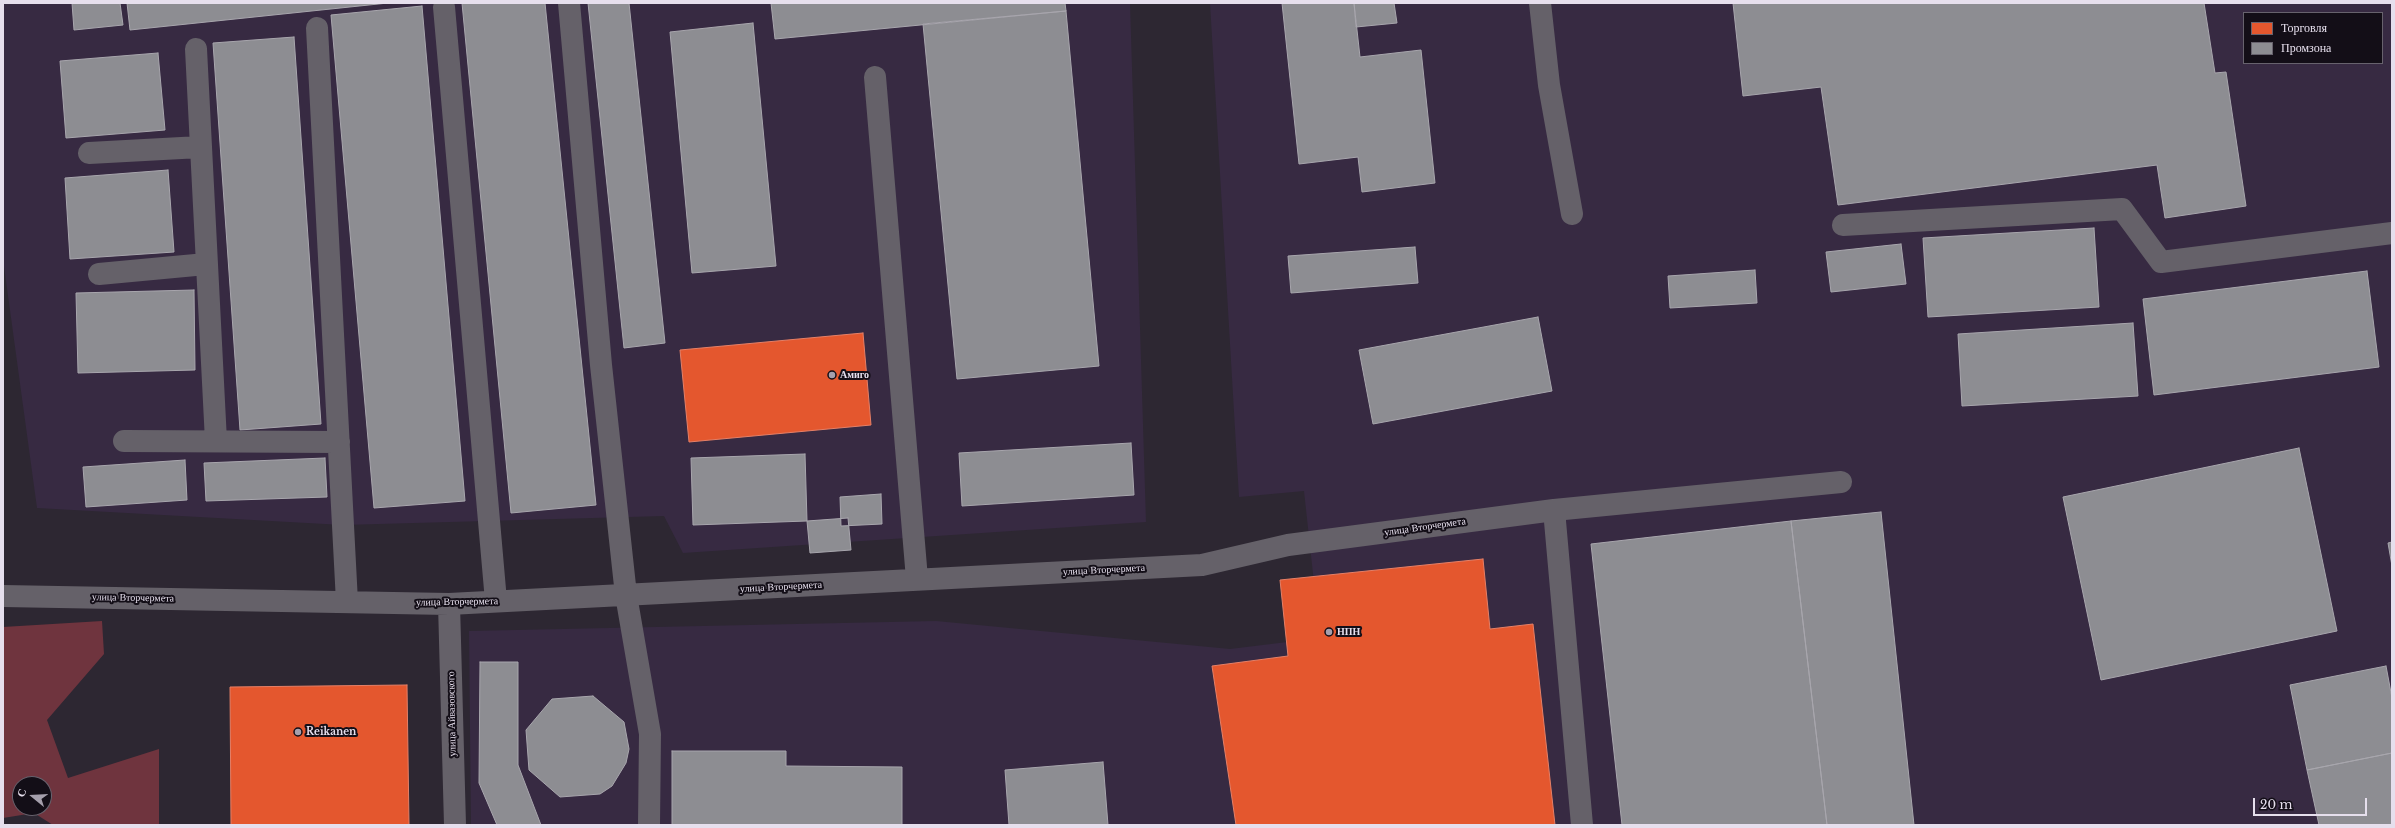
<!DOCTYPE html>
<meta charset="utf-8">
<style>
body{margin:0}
#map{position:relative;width:2395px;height:828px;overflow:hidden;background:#2d2732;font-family:"Libre Baskerville",serif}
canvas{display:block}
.frame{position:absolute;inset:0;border:4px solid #e6dfed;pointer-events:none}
.legend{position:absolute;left:2243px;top:12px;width:140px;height:52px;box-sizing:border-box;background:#130e17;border:1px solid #67626d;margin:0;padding:5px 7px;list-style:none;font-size:12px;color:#e6dfed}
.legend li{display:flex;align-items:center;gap:8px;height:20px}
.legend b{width:20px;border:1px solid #67626d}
.north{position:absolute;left:12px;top:776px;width:40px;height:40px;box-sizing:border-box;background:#130e17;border:1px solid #67626d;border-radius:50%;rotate:288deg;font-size:11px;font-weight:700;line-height:16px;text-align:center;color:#e6dfed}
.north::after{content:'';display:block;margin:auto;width:14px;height:18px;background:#a59fac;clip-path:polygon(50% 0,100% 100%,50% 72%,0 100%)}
.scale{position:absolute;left:2253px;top:798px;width:114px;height:18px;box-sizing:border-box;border:2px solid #e6dfed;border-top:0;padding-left:5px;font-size:12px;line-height:14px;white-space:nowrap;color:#e6dfed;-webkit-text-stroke:3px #130e17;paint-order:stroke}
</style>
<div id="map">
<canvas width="2395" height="828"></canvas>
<div class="frame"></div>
<ul class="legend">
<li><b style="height:11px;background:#e4572e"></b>Торговля</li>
<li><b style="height:11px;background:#8d8d92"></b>Промзона</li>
</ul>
<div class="north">С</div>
<div class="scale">20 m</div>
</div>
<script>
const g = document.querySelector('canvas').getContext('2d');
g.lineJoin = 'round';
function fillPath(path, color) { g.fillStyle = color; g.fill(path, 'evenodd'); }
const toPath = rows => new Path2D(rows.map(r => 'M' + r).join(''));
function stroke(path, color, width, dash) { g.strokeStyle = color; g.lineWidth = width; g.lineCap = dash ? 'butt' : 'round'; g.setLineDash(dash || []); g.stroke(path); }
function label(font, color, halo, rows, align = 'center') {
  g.font = font + ' "Libre Baskerville",serif'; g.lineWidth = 4; g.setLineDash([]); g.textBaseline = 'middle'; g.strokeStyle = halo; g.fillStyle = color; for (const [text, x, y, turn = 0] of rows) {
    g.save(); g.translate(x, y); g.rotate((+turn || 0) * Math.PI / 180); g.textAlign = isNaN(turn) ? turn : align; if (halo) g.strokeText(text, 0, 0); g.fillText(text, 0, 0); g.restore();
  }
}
fillPath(toPath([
 [3,3,1130,3,1146,522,683,553,664,516,343,525,37,508,3,259],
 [1210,3,2392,3,2392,825,471,825,469,631,936,621,1230,649,1320,638,1304,491,1239,497],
 [2244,13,2382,13,2382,63,2244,63]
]), '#372a42');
fillPath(toPath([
 [102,621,104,654,47,720,68,778,159,749,159,825,53,825,34,813,3,818,3,627],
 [20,784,44,784,44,808,20,808]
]), '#6f343e');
const shops = toPath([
 [863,333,871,425,689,442,680,350,863,333],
 [1483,559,1490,629,1533,624,1555,825,1236,825,1212,666,1288,656,1280,580,1483,559],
 [407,685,409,825,231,825,230,687,407,685]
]);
fillPath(shops, '#e4572e');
stroke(shops, '#e58067', 1);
const industry = toPath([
 [72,3,120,3,123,25,74,30,72,3],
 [127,3,388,3,130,30,127,3],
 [462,3,545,3,596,505,511,513,462,3],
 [588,3,629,3,665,343,624,348,588,3],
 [771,3,1065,3,1066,11,775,39,771,3],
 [1282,3,1354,3,1360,57,1421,50,1435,183,1362,192,1358,157,1299,164,1282,3],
 [1354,3,1394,3,1397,23,1356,27,1354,3],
 [1733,3,2204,3,2215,73,2226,72,2246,206,2165,218,2157,165,1838,205,1821,87,1743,96,1733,3],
 [422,6,465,501,374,508,331,15,422,6],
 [1066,11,1099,366,957,379,923,24,1066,11],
 [753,23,776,266,692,273,670,32,753,23],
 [294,37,321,424,240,430,213,43,294,37],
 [158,53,165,130,66,138,60,61,158,53],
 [168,170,174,252,70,259,65,178,168,170],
 [2094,228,2099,307,1928,317,1923,238,2094,228],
 [1901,244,1906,284,1831,292,1826,252,1901,244],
 [1415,247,1418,283,1291,293,1288,256,1415,247],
 [1755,270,1757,303,1670,308,1668,276,1755,270],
 [2367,271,2379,367,2154,395,2143,299,2367,271],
 [194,290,195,370,78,373,76,293,194,290],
 [1538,317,1552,391,1373,424,1359,350,1538,317],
 [2133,323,2138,396,1962,406,1958,334,2133,323],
 [1131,443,1134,495,962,506,959,453,1131,443],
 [2299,448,2337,631,2101,680,2063,497,2299,448],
 [805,454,807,521,693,525,691,458,805,454],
 [325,458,327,497,206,501,204,463,325,458],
 [185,460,187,500,86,507,83,467,185,460],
 [881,494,882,524,841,526,840,497,881,494],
 [1881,512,1914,825,1827,825,1791,521,1881,512],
 [848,518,851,550,810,553,807,521,848,518],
 [1791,521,1827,825,1622,825,1591,544,1791,521],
 [2392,542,2392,566,2388,543,2392,542],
 [480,662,518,662,518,765,541,825,497,825,479,783,480,662],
 [2386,666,2392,698,2392,753,2307,770,2290,685,2386,666],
 [593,696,624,722,629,749,626,763,612,786,600,794,560,797,529,770,526,730,552,699,593,696],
 [672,751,786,751,786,766,902,767,902,825,672,825,672,751],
 [2392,753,2392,825,2319,825,2307,770,2392,753],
 [1103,762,1108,825,1009,825,1005,770,1103,762]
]);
fillPath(industry, '#8d8d92');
stroke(industry, '#a8a6ad', 1);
stroke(toPath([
 [569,3,601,365,626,595,650,734,649,825],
 [1540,3,1549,85,1572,214],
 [444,7,496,601],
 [317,28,347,602],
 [196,49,216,441],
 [875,77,917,579],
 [89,153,200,147],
 [1843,225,2122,209,2161,262,2392,233],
 [99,274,206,264],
 [124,441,339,442],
 [1554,510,1582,825],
 [3,596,449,604,1202,565,1288,545,1554,510,1841,482],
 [449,604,455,825]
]), '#656169', 22);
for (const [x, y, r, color] of [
 [832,375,4,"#a59fac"],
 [1329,632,4,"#a59fac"],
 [298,732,4,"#a59fac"]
]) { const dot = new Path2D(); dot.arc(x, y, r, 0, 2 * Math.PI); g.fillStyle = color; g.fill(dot); stroke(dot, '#130e17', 1.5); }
label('bold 10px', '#e6dfed', '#130e17', [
 ["Амиго",840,375],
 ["НПН",1337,632],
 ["Reikanen",306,732]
], 'left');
label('10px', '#e6dfed', '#130e17', [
 ["улица Вторчермета",1425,527,-8],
 ["улица Вторчермета",1104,570,-3],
 ["улица Вторчермета",781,587,-3],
 ["улица Вторчермета",133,598,1],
 ["улица Вторчермета",457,602,-1],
 ["улица Айвазовского",452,714,-91]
]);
</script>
